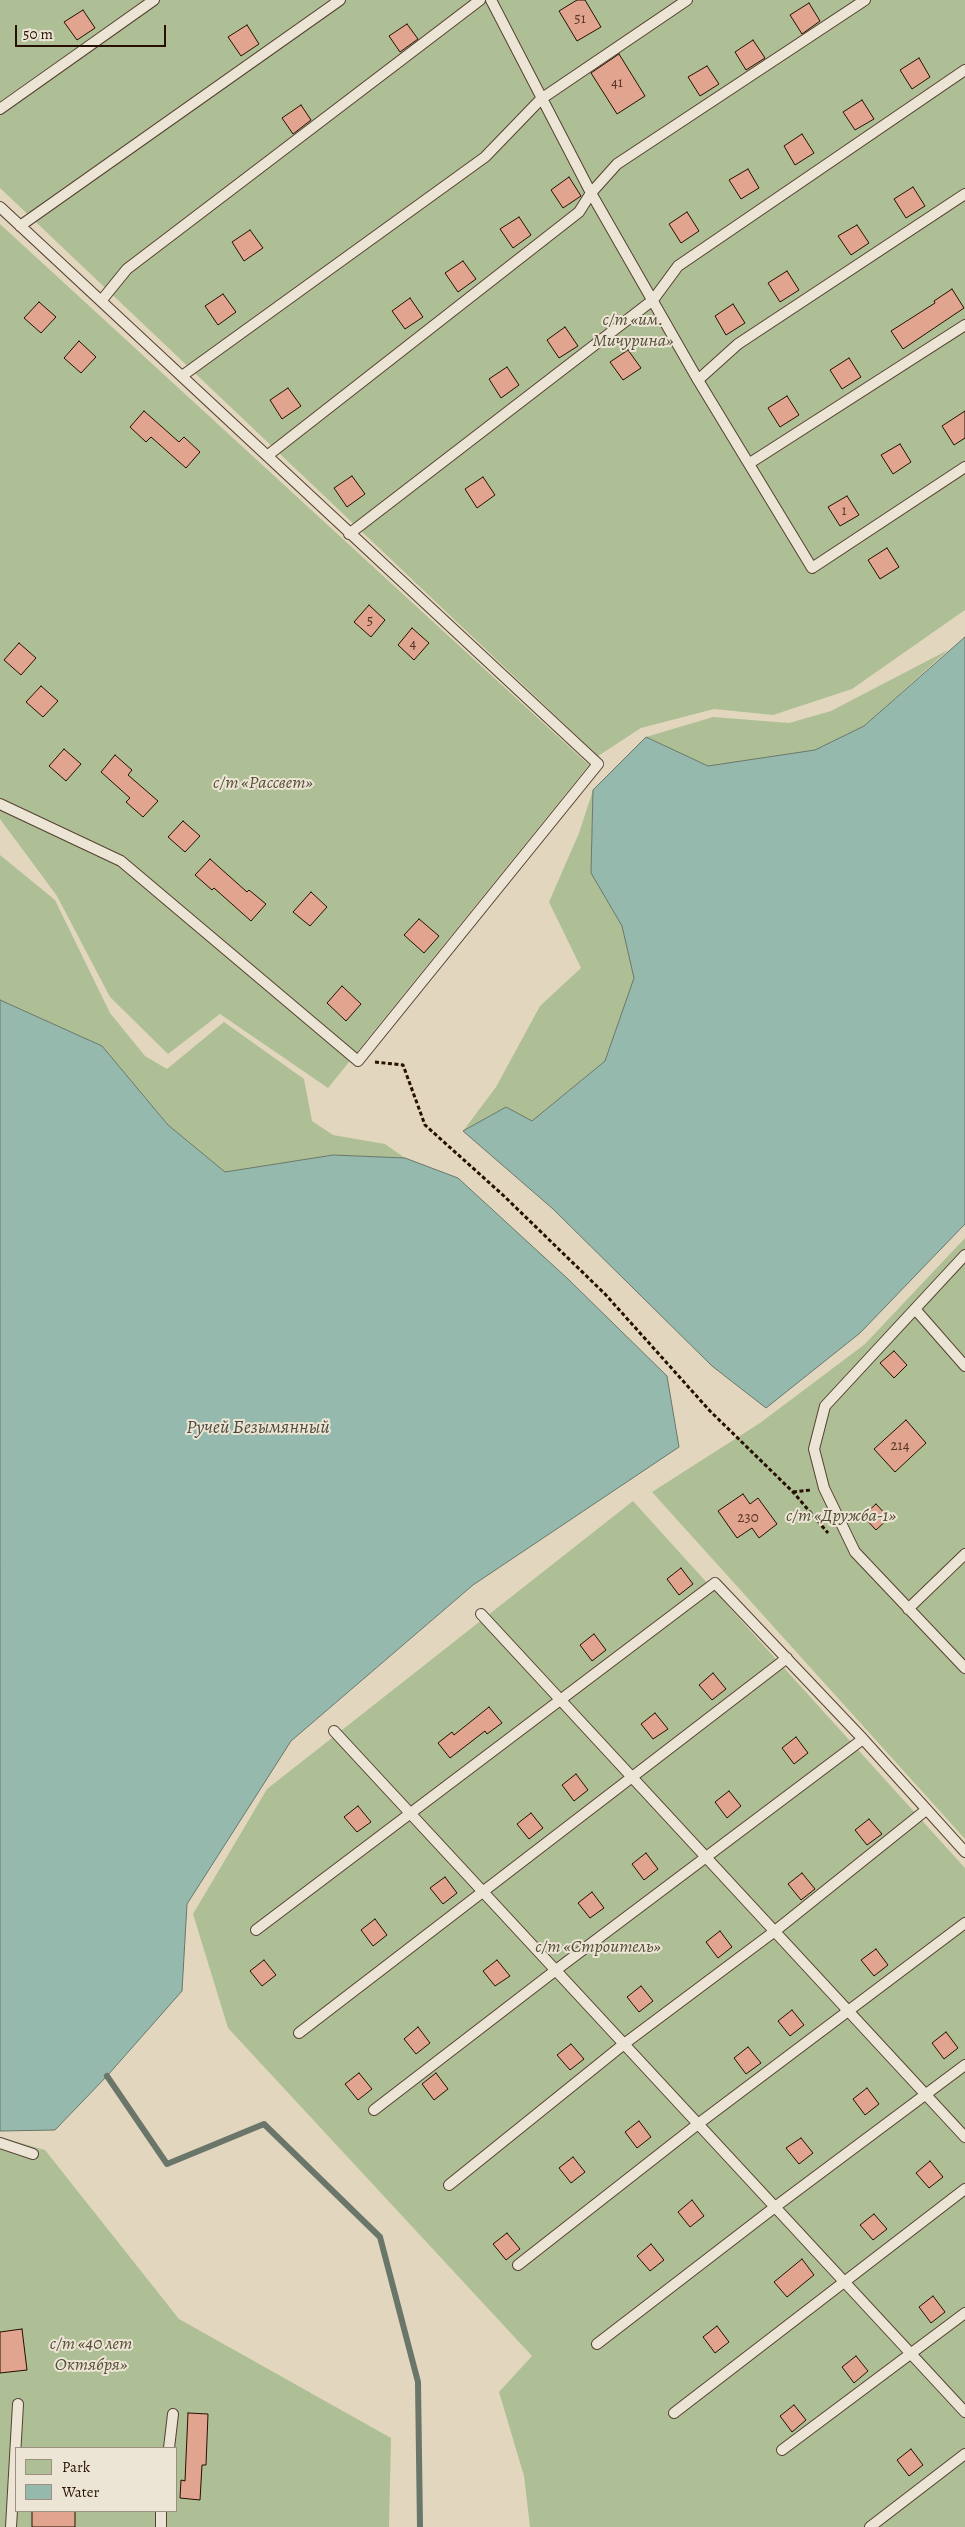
<!DOCTYPE html>
<meta charset="utf-8">
<style>
body{margin:0}
#map{position:relative;width:965px;height:2527px;overflow:hidden;background:#e2d7be;font-family:Alegreya,serif}
canvas{display:block}
.legend{position:absolute;left:15px;top:2447px;width:162px;height:65px;box-sizing:border-box;background:#ece5d5;border:1px solid #9d8f81;margin:0;padding:6px 9px;list-style:none;font-size:15px;color:#270f02}
.legend li{display:flex;align-items:center;gap:10px;height:25px}
.legend b{width:25px;border:1px solid #9d8f81}
.scale{position:absolute;left:15px;top:25px;width:151px;height:22px;box-sizing:border-box;border:2px solid #270f02;border-top:0;padding-left:6px;font-size:15px;line-height:18px;white-space:nowrap;color:#270f02;-webkit-text-stroke:4px #ece5d5;paint-order:stroke}
</style>
<div id="map">
<canvas width="965" height="2527"></canvas>
<ul class="legend">
<li><b style="height:14px;background:#aebf95"></b>Park</li>
<li><b style="height:14px;background:#95baad"></b>Water</li>
</ul>
<div class="scale">50 m</div>
</div>
<script>
const g = document.querySelector('canvas').getContext('2d');
g.lineJoin = 'round';
function fillPath(path, color) { g.fillStyle = color; g.fill(path, 'evenodd'); }
const toPath = rows => new Path2D(rows.map(r => 'M' + r).join(''));
function stroke(path, color, width, dash) { g.strokeStyle = color; g.lineWidth = width; g.lineCap = dash ? 'butt' : 'round'; g.setLineDash(dash || []); g.stroke(path); }
function label(font, color, halo, rows, align = 'center') {
  g.font = font + ' Alegreya,serif'; g.lineWidth = 4; g.setLineDash([]); g.textBaseline = 'middle'; g.strokeStyle = halo; g.fillStyle = color; for (const [text, x, y, turn = 0] of rows) {
    g.save(); g.translate(x, y); g.rotate((+turn || 0) * Math.PI / 180); g.textAlign = isNaN(turn) ? turn : align; if (halo) g.strokeText(text, 0, 0); g.fillText(text, 0, 0); g.restore();
  }
}
fillPath(toPath([
 [0,0,965,0,965,610,852,689,773,715,714,709,641,728,598,756,0,188],
 [0,224,589,765,328,1088,220,1014,168,1054,110,997,57,896,0,819],
 [948,650,864,726,815,750,708,766,646,737,713,717,789,723,831,711],
 [593,790,591,873,622,926,634,978,605,1061,532,1121,506,1107,463,1131,496,1087,540,1006,581,968,549,902,579,833],
 [0,855,55,900,110,1013,145,1056,167,1069,224,1022,304,1079,312,1121,333,1135,385,1144,405,1158,332,1155,225,1172,168,1125,102,1046,0,1000],
 [965,1238,965,1839,652,1492,760,1423,865,1344],
 [633,1501,965,1868,965,2527,530,2527,524,2476,499,2392,532,2356,228,2028,193,1914,267,1789],
 [0,2137,45,2150,179,2319,391,2438,389,2527,0,2527],
 [16,2448,176,2448,176,2511,16,2511]
]), '#aebf95');
const water = toPath([
 [965,637,965,1224,860,1333,766,1408,712,1366,553,1209,463,1131,506,1107,532,1121,605,1061,634,978,622,926,591,873,593,790,646,737,708,766,815,750,864,726,965,637],
 [0,1000,102,1046,168,1125,225,1172,333,1155,405,1158,458,1178,568,1279,667,1376,679,1447,473,1585,291,1741,187,1904,182,1991,107,2076,55,2130,0,2131,0,1000]
]);
fillPath(water, '#95baad');
stroke(water, '#697669', 1);
stroke(toPath([
 [107,2076,167,2164,264,2124,380,2237,418,2382,420,2527]
]), '#697669', 6);
const building = toPath([
 [577,0,585,0,601,27,577,41,559,11,577,0],
 [809,3,820,21,802,34,790,15,809,3],
 [83,10,95,28,77,40,64,22,83,10],
 [407,24,418,39,400,52,389,36,407,24],
 [247,25,259,44,241,56,228,37,247,25],
 [753,40,765,58,746,70,735,52,753,40],
 [619,54,645,96,617,114,591,73,619,54],
 [919,58,930,77,912,89,900,70,919,58],
 [707,66,719,84,700,96,688,77,707,66],
 [862,100,874,119,855,130,843,112,862,100],
 [301,105,311,120,293,134,282,118,301,105],
 [802,134,814,153,795,165,784,146,802,134],
 [748,169,759,188,741,199,729,180,748,169],
 [569,177,581,196,563,208,551,190,569,177],
 [913,187,925,206,906,218,894,199,913,187],
 [687,212,699,231,681,243,669,224,687,212],
 [519,217,531,235,513,248,500,229,519,217],
 [857,225,869,243,851,255,838,236,857,225],
 [250,230,263,248,244,261,232,242,250,230],
 [463,261,476,279,458,292,445,273,463,261],
 [787,271,799,290,780,302,768,283,787,271],
 [952,289,964,308,903,349,891,331,935,303,934,301,952,289],
 [223,294,236,312,218,325,205,306,223,294],
 [410,298,423,317,405,329,392,311,410,298],
 [39,302,56,317,41,333,24,318,39,302],
 [733,304,745,323,726,335,715,316,733,304],
 [565,327,578,346,559,358,547,340,565,327],
 [79,341,96,357,81,373,64,358,79,341],
 [628,350,641,368,623,380,610,362,628,350],
 [849,358,861,377,842,389,830,370,849,358],
 [507,367,519,385,501,398,489,379,507,367],
 [288,388,301,406,282,419,270,400,288,388],
 [787,396,799,415,780,427,768,408,787,396],
 [144,411,179,442,184,437,200,452,186,468,151,437,146,442,130,427,144,411],
 [965,411,965,438,954,445,942,426,965,411],
 [900,444,911,462,893,474,881,455,900,444],
 [352,476,365,494,347,507,334,488,352,476],
 [483,477,495,495,477,508,465,489,483,477],
 [847,496,859,515,840,526,828,507,847,496],
 [887,548,899,567,880,579,868,560,887,548],
 [369,605,385,620,371,637,354,622,369,605],
 [412,628,429,643,414,660,398,645,412,628],
 [19,643,36,658,21,675,4,660,19,643],
 [41,686,58,701,43,717,26,702,41,686],
 [64,749,81,764,66,781,49,766,64,749],
 [115,755,132,770,128,775,158,801,143,817,126,802,130,798,101,772,115,755],
 [183,821,200,836,185,852,168,837,183,821],
 [210,859,247,892,249,890,266,904,251,921,214,888,212,890,195,875,210,859],
 [311,892,327,907,310,926,293,912,311,892],
 [419,919,439,936,424,953,404,935,419,919],
 [342,986,361,1004,346,1021,327,1003,342,986],
 [894,1351,907,1365,894,1378,880,1363,894,1351],
 [906,1420,926,1443,895,1472,874,1449,906,1420],
 [743,1494,750,1504,758,1498,777,1524,759,1538,752,1528,737,1538,718,1511,743,1494],
 [876,1504,889,1518,876,1530,863,1516,876,1504],
 [681,1568,693,1584,679,1595,667,1579,681,1568],
 [594,1634,606,1650,592,1661,580,1645,594,1634],
 [713,1673,726,1689,712,1700,699,1685,713,1673],
 [489,1707,502,1723,487,1734,485,1731,450,1758,438,1743,452,1732,454,1735,489,1707],
 [655,1713,668,1729,653,1739,641,1724,655,1713],
 [796,1737,808,1753,794,1764,782,1748,796,1737],
 [576,1774,588,1790,574,1801,562,1785,576,1774],
 [729,1791,741,1806,727,1818,715,1802,729,1791],
 [358,1806,371,1822,357,1832,344,1817,358,1806],
 [531,1813,543,1828,529,1839,517,1824,531,1813],
 [869,1819,882,1834,867,1845,855,1830,869,1819],
 [646,1853,658,1869,644,1880,632,1864,646,1853],
 [802,1873,815,1889,801,1900,788,1884,802,1873],
 [445,1877,457,1893,443,1904,430,1888,445,1877],
 [592,1892,604,1908,590,1918,578,1903,592,1892],
 [375,1919,387,1935,373,1946,361,1930,375,1919],
 [720,1931,732,1947,718,1958,706,1942,720,1931],
 [876,1949,888,1965,874,1976,861,1960,876,1949],
 [264,1960,276,1975,262,1986,250,1971,264,1960],
 [497,1960,510,1976,495,1986,483,1971,497,1960],
 [641,1986,653,2001,639,2012,627,1997,641,1986],
 [792,2010,804,2025,790,2036,778,2021,792,2010],
 [418,2027,430,2043,416,2054,404,2039,418,2027],
 [946,2032,958,2048,944,2059,932,2043,946,2032],
 [571,2044,584,2059,570,2070,557,2055,571,2044],
 [748,2047,761,2063,746,2074,734,2058,748,2047],
 [359,2073,372,2089,358,2100,345,2084,359,2073],
 [436,2073,448,2089,434,2100,422,2084,436,2073],
 [867,2088,879,2104,865,2115,853,2099,867,2088],
 [639,2121,651,2137,637,2148,625,2132,639,2121],
 [801,2138,813,2153,799,2164,786,2148,801,2138],
 [573,2157,585,2172,571,2183,559,2168,573,2157],
 [930,2161,943,2177,929,2188,916,2173,930,2161],
 [692,2200,704,2216,690,2227,678,2212,692,2200],
 [874,2214,887,2229,873,2240,860,2225,874,2214],
 [507,2233,520,2249,506,2260,493,2244,507,2233],
 [651,2244,664,2260,650,2271,637,2256,651,2244],
 [802,2259,814,2275,787,2297,774,2282,802,2259],
 [933,2296,945,2312,931,2323,919,2307,933,2296],
 [717,2326,729,2342,715,2353,703,2337,717,2326],
 [22,2329,27,2370,0,2373,0,2332,22,2329],
 [856,2356,868,2371,854,2383,842,2367,856,2356],
 [794,2405,806,2420,792,2432,780,2416,794,2405],
 [188,2413,208,2414,206,2465,202,2465,200,2500,180,2498,181,2480,185,2481,188,2413],
 [911,2449,923,2465,909,2476,897,2460,911,2449],
 [32,2511,75,2511,75,2527,32,2527,32,2511]
]);
fillPath(building, '#e1a58f');
stroke(building, '#270f02', 1);
const service = toPath([
 [491,0,591,193,698,380,812,568,965,467],
 [0,109,154,0],
 [0,207,598,764,358,1061,121,861,0,804],
 [20,226,340,0],
 [101,301,127,269,480,0],
 [182,376,485,157,541,99,687,0],
 [698,380,738,344,965,194],
 [267,456,579,212,591,193,617,164,865,0],
 [750,463,965,325],
 [349,534,653,300,678,266,965,70],
 [965,1255,825,1406,814,1449,824,1488,855,1552,965,1668],
 [915,1309,965,1366],
 [908,1609,965,1554],
 [481,1614,965,2137],
 [334,1731,965,2412],
 [256,1930,715,1583,863,1739,965,1852],
 [299,2033,787,1658],
 [374,2110,556,1970,863,1739],
 [0,2143,33,2154],
 [449,2185,624,2044,775,1931,926,1810],
 [518,2265,698,2124,965,1923],
 [597,2344,775,2207,965,2065],
 [674,2413,965,2189],
 [169,2448,173,2414],
 [782,2450,965,2313],
 [161,2511,161,2527],
 [11,2527,18,2404],
 [870,2527,965,2454]
]);
stroke(service, '#564131', 12);
stroke(toPath([
 [375,1062,403,1065,425,1125,504,1196,605,1294,710,1411,793,1492,828,1533],
 [793,1492,811,1490]
]), '#270f02', 3, [4, 2.5]);
stroke(service, '#ece5d5', 10);
label('15px', '#563425', null, [
 ["51",580,19],
 ["41",617,83],
 ["1",844,511],
 ["5",370,621],
 ["4",413,644],
 ["214",900,1446],
 ["230",748,1518]
]);
label('italic 18px', '#564d35', '#ece5d5', [
 ["с/т «им.",633,321],
 ["Мичурина»",633,342],
 ["с/т «Рассвет»",263,784],
 ["с/т «Дружба-1»",841,1517],
 ["с/т «Строитель»",598,1948],
 ["с/т «40 лет",91,2345],
 ["Октября»",91,2366]
]);
label('italic 19px', '#4e4b3e', '#ece5d5', [
 ["Ручей Безымянный",258,1428]
]);
</script>
